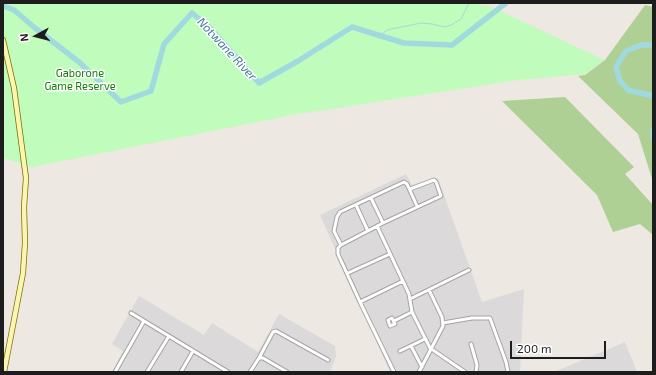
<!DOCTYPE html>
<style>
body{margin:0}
#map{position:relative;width:656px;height:375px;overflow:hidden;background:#eee8e2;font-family:"Exo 2",sans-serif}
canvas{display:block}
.frame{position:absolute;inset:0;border:4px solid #1d1d1d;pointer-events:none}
.north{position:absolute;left:16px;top:16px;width:40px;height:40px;-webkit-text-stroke:3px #fff;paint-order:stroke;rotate:263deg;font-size:11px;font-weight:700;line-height:16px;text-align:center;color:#1d1d1d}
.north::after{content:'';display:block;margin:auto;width:14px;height:18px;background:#1d1d1d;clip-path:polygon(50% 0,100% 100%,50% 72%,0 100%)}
.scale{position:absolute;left:510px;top:341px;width:96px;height:18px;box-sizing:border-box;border:2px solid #1d1d1d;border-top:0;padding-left:5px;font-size:12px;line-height:14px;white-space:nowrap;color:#1d1d1d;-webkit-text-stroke:3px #fff;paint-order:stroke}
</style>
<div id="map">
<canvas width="656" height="375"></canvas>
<div class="frame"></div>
<div class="north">N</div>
<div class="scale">200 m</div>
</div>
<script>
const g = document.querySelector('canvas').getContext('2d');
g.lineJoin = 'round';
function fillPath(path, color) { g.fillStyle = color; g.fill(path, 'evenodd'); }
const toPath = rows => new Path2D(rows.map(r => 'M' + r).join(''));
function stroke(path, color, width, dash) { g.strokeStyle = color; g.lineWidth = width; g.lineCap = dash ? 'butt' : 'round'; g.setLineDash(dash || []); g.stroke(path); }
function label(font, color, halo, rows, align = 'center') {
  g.font = font + ' "Exo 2",sans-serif'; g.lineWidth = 3; g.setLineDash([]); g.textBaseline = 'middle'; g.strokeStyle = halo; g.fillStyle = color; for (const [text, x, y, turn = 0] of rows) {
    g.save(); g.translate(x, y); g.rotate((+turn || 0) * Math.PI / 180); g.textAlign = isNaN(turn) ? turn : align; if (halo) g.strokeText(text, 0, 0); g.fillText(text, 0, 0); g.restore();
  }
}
fillPath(toPath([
 [406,174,412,185,438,178,482,302,524,289,520,372,390,372,320,215],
 [139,296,204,335,212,323,258,352,279,314,335,346,336,356,330,372,112,372,123,351,112,344],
 [625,342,637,372,554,372]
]), '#dbd9da');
fillPath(toPath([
 [645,5,653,7,653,182,638,134,578,76,585,75,605,60],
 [565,97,634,167,625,174,653,205,653,235,640,224,613,232,597,195,502,101]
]), '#afd094');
fillPath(toPath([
 [3,3,465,3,490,6,604,60,585,74,518,80,292,115,32,167,3,158]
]), '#c0fcbc');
stroke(toPath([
 [380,36,387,30,421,23,432,24,445,27,451,25,461,19,469,3]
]), '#a0dadf', 1);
stroke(toPath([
 [3,6,14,10,35,28,79,62,121,102,151,91,164,44,192,13,210,28,259,83,298,61,352,27,404,43,452,45,506,3],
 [653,45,641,45,626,51,616,67,620,81,628,90,653,96],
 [653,130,653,137]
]), '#a0dadf', 5.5);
const street = toPath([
 [371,198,383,223],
 [356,205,368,231],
 [377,226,409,294,412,312,430,348,465,372],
 [341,245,334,231,337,217,340,212,404,182,407,184,417,206],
 [348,273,390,254],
 [410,299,469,270],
 [360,302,403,281],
 [131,313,228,372],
 [392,318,395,324,390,326,388,320,392,318],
 [394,321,412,312],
 [443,323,472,318,490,318,506,362,508,372],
 [471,344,477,365,476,372],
 [411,346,422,367],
 [400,351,425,339],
 [259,358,263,358,287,372],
 [115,372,144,321],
 [147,372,169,336],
 [181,372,193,351],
 [250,372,259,358,273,332,276,331,328,360],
 [394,372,360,302,338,254,338,248,341,245,383,223,441,196,436,182,434,180,410,189],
 [419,372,443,326,442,317,429,290]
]);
const secondary = toPath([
 [3,40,14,88,26,178,24,207,25,243,23,273,4,372]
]);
stroke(street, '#a4a4a4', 5);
stroke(secondary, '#777200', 6);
stroke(street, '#fff', 3);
stroke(secondary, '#fcf5b2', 4.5);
label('11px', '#0e7f06', '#fff', [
 ["Gaborone",80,73],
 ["Game Reserve",80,86]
]);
label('italic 12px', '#3d7898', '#fff', [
 ["Notwane River",227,49,47]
]);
</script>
